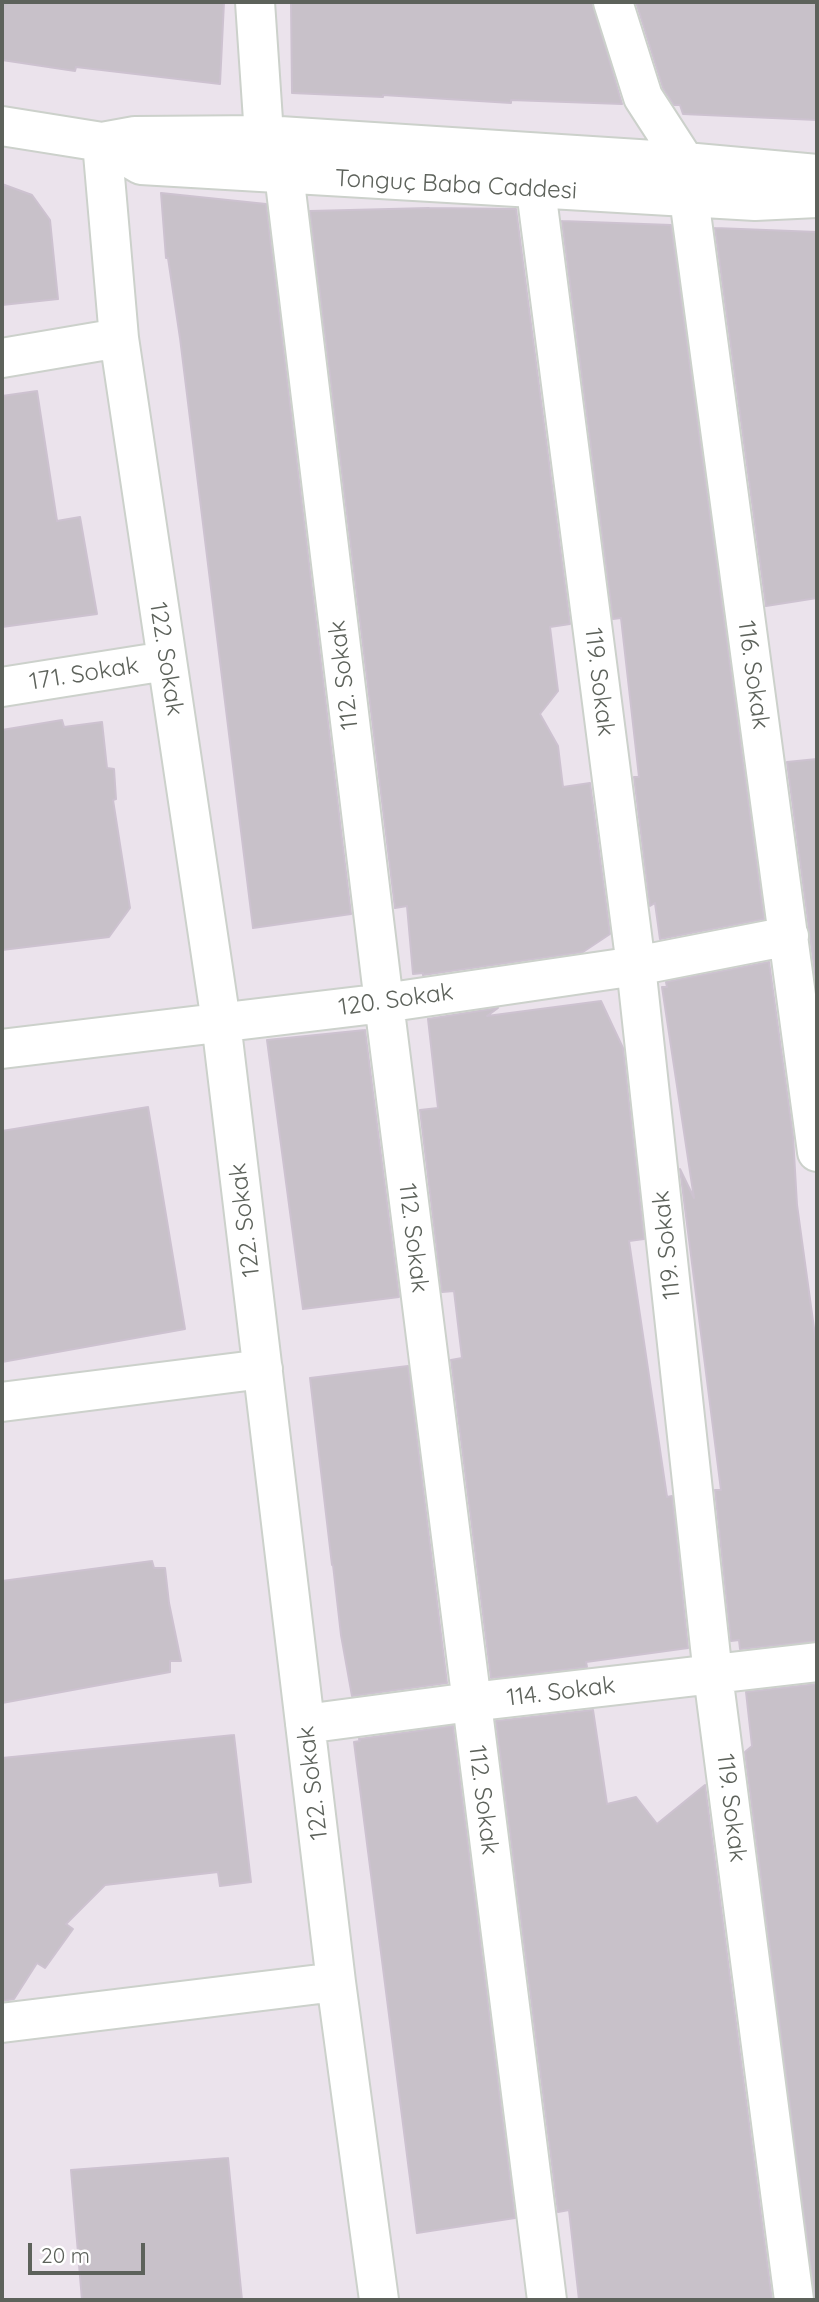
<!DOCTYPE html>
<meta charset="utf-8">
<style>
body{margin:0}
#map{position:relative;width:819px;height:2302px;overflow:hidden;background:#ebe3ec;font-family:Quicksand,sans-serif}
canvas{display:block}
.frame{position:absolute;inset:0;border:4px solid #5d625b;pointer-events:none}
.scale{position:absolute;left:28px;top:2243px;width:117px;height:32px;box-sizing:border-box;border:4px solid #5d625b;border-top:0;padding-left:9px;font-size:21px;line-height:24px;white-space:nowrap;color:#5d625b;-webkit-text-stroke:5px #fff;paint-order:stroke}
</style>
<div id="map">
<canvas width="819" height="2302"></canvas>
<div class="frame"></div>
<div class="scale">20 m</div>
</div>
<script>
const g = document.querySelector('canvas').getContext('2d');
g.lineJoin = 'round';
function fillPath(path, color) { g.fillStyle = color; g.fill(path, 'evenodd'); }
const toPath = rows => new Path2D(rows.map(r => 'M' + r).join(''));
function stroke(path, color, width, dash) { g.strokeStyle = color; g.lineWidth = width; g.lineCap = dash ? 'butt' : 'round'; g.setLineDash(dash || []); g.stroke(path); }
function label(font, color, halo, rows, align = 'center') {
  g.font = font + ' Quicksand,sans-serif'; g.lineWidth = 7; g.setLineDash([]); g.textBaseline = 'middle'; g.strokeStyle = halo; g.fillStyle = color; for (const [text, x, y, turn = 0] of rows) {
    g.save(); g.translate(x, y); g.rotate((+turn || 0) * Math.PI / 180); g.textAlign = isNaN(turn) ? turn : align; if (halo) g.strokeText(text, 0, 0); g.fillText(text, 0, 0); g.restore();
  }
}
const building = toPath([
 [2,2,224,2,220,84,76,67,75,71,2,60,2,2],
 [291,2,592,2,622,104,511,100,511,103,383,95,383,97,292,93,291,2],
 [636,2,817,2,817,120,683,114,680,105,674,105,663,88,636,2],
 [2,184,32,195,50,220,58,299,2,305,2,184],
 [161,193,266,204,351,914,253,928,180,338,168,258,166,258,161,193],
 [429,208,516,209,570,624,550,627,558,691,540,714,558,746,563,787,590,783,610,934,583,952,423,975,423,973,413,974,407,906,395,908,310,211,429,208],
 [562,221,671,225,764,919,660,939,655,903,650,906,634,777,639,777,621,618,613,619,562,221],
 [715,228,817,232,817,598,766,606,715,228],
 [37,391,57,521,80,517,97,614,2,627,2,396,37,391],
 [62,720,64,727,102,722,107,768,114,769,116,799,113,800,130,908,109,937,2,950,2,730,62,720],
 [817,759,817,989,787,762,817,759],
 [769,962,793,1136,797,1205,817,1350,817,1641,740,1649,739,1640,731,1641,715,1490,721,1490,680,1169,694,1198,662,987,667,987,666,982,769,962],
 [601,1001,623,1048,644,1239,629,1241,667,1497,672,1496,688,1648,586,1662,587,1667,491,1678,451,1360,462,1358,454,1291,442,1292,420,1110,438,1108,428,1019,498,1008,487,1016,601,1001],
 [365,1030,399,1297,303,1309,267,1040,365,1030],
 [148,1107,185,1329,2,1362,2,1131,148,1107],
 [408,1366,447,1683,352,1696,341,1635,333,1565,332,1565,310,1378,408,1366],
 [152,1561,154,1568,165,1568,169,1603,181,1661,170,1661,170,1672,2,1703,2,1581,152,1561],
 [817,1684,817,2300,815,2300,745,1752,752,1746,746,1692,817,1684],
 [593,1710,607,1804,636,1797,657,1824,705,1785,772,2300,579,2300,569,2210,558,2212,496,1721,593,1710],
 [453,1726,515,2218,417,2233,354,1742,360,1741,359,1739,453,1726],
 [234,1735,251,1882,220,1886,218,1872,105,1885,66,1924,73,1929,45,1968,37,1963,14,1999,2,2001,2,1758,234,1735],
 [228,2158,242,2300,82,2300,71,2170,228,2158]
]);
fillPath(building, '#c8c1c9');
stroke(building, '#cdc2d0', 2);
const minor = toPath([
 [255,2,264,135],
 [613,2,643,97,685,162],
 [2,126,102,142,135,136,264,135,685,162,817,174],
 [102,142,119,338,221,1022,336,1982,379,2300],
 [102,142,141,165,755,201,817,198],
 [284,174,384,1003,547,2300],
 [536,190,636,966,713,1675,794,2300],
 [689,198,817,1152],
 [2,358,119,338],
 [2,687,166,661],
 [2,1049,384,1003,636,966,789,936],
 [2,1402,263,1369],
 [305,1724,471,1702,817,1662],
 [2,2023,336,1982]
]);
stroke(minor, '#ccd1cb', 42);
stroke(minor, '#fff', 38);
label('24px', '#5d625b', '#fff', [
 ["Tonguç Baba Caddesi",456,185,3],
 ["122. Sokak",166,659,81],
 ["171. Sokak",84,674,-9],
 ["112. Sokak",344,675,-97],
 ["116. Sokak",753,675,82],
 ["119. Sokak",599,682,83],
 ["120. Sokak",396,1000,-8],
 ["122. Sokak",245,1220,-97],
 ["112. Sokak",413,1238,83],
 ["119. Sokak",667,1245,-96],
 ["114. Sokak",561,1692,-7],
 ["122. Sokak",313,1783,-97],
 ["112. Sokak",483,1800,83],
 ["119. Sokak",731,1808,83]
]);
</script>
